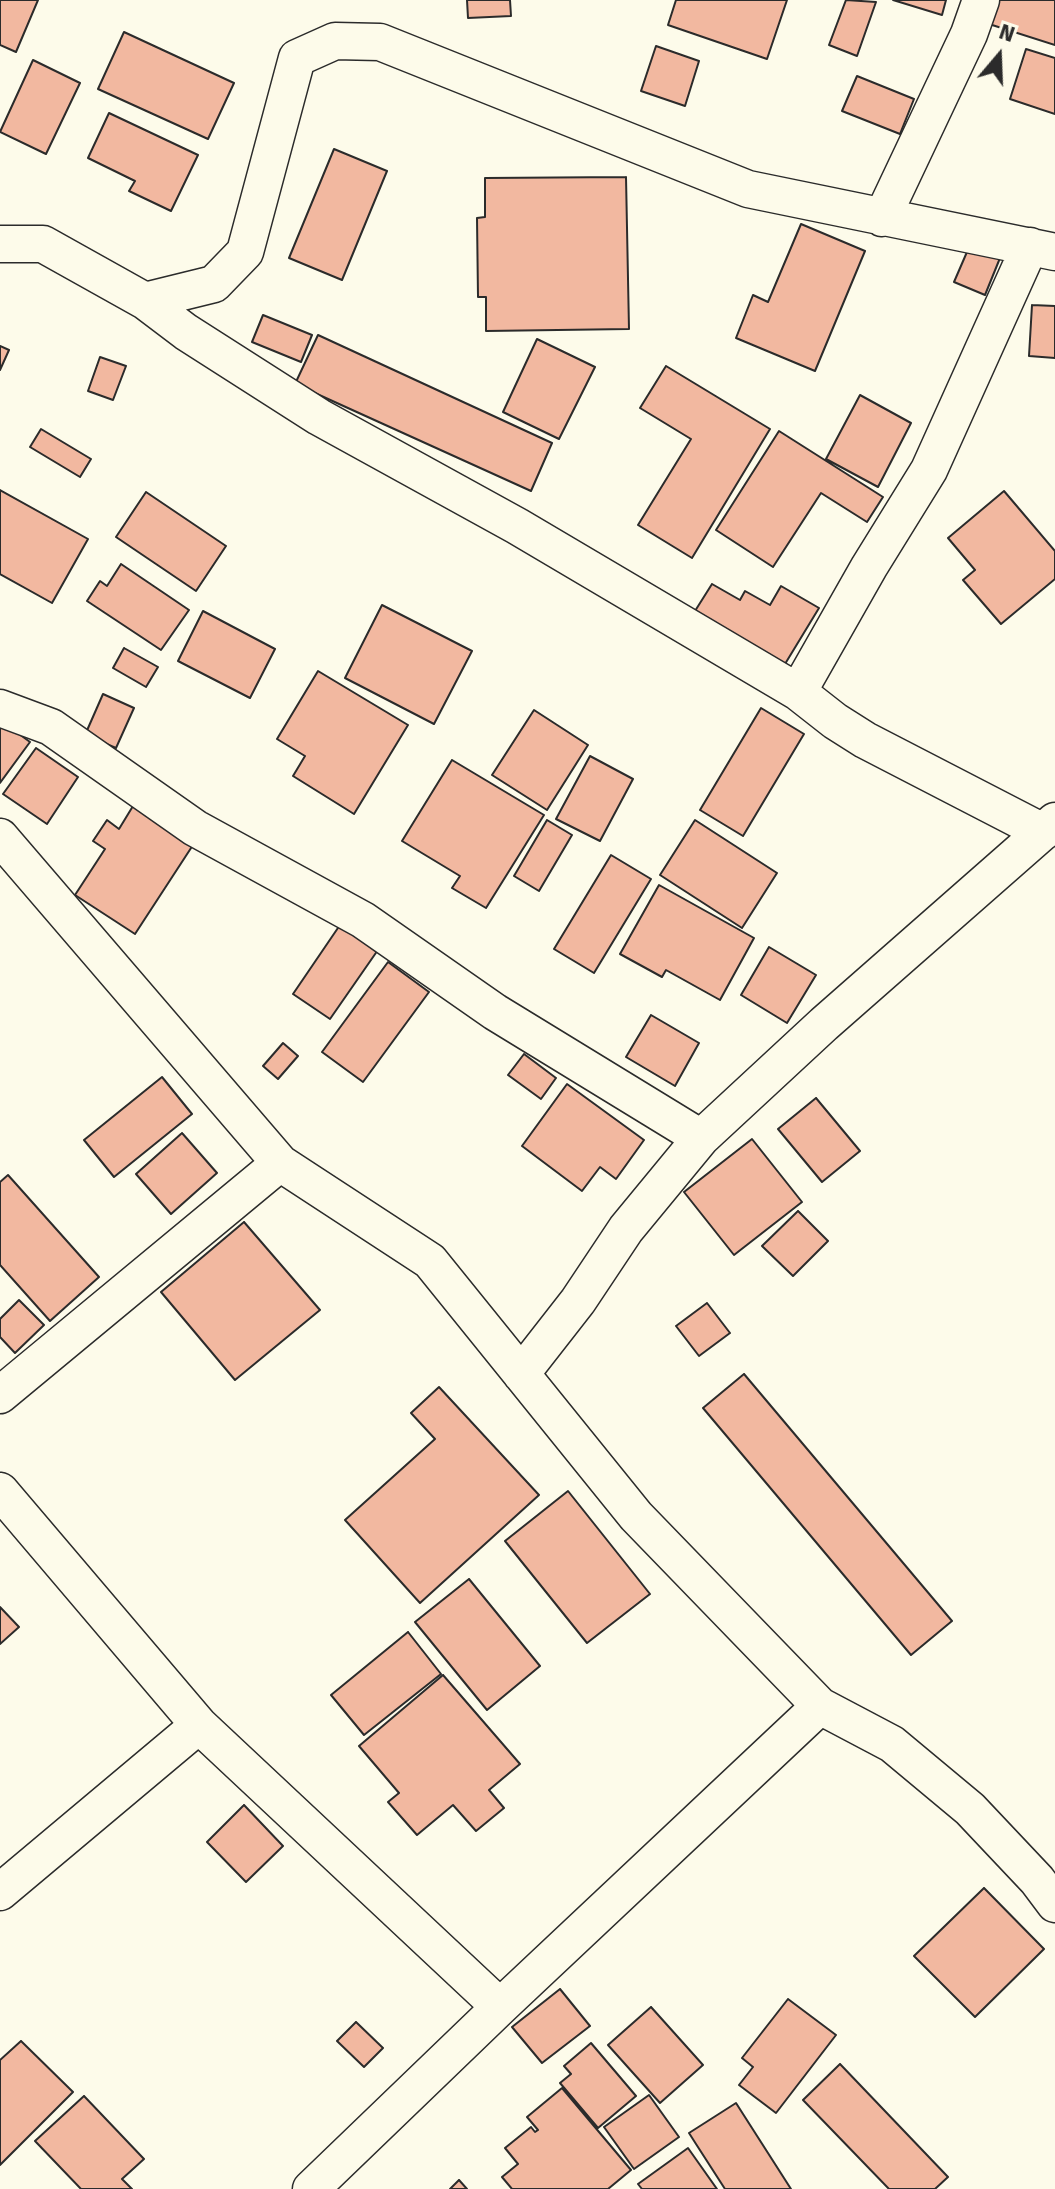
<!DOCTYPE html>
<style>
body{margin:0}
#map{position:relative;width:1055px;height:2189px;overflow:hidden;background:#fdfbea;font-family:"Fira Sans",sans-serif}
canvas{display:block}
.north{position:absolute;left:959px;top:16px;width:80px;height:80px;-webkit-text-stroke:6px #fdfbea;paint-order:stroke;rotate:19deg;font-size:22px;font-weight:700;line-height:32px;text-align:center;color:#2b2b2b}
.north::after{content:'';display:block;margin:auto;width:28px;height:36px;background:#2b2b2b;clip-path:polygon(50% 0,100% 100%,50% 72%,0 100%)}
</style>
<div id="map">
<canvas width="1055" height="2189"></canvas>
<div class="north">N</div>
</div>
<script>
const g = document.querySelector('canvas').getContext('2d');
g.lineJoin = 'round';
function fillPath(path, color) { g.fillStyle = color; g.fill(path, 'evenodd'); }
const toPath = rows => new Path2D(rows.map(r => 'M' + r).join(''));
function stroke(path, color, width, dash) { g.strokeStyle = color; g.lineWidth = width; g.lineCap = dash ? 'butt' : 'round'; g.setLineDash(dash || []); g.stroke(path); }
const building = toPath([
 [0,0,38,0,16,52,0,45,0,0],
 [467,0,510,0,511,16,468,18,467,0],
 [676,0,787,0,767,59,668,25,676,0],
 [846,0,876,2,857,56,829,45,846,0],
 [893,0,946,0,942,15,893,0],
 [997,0,1055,0,1055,45,989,24,997,0],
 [124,32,234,83,208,139,98,89,124,32],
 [656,46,699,61,685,106,641,91,656,46],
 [1026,49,1055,58,1055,114,1010,99,1026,49],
 [33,60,80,83,46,154,0,132,33,60],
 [857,76,914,99,900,134,842,111,857,76],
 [109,113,198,155,171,211,129,191,135,181,88,158,109,113],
 [334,149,387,171,342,280,289,258,334,149],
 [626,177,629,329,486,331,486,297,478,297,477,218,485,217,485,178,626,177],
 [801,224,865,251,815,371,736,338,753,295,768,302,801,224],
 [970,245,1000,258,985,295,954,282,970,245],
 [1032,305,1055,306,1055,358,1029,356,1032,305],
 [263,315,312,335,301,362,252,342,263,315],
 [318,335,552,443,531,491,295,384,318,335],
 [537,339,595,367,559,439,503,412,537,339],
 [0,346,9,350,0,370,0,346],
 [100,357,126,366,113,400,88,391,100,357],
 [666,366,770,429,692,558,638,525,691,439,640,408,666,366],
 [860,395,911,423,878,487,826,459,860,395],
 [41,429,91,459,80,477,30,447,41,429],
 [779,431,883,497,867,522,821,493,773,567,716,530,779,431],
 [0,490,88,539,52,603,0,574,0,490],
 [1004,491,1055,551,1055,579,1001,624,963,580,975,570,948,538,1004,491],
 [146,492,226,546,196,591,116,537,146,492],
 [121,564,189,610,161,650,87,601,100,581,107,586,121,564],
 [712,584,740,600,745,591,770,605,781,586,819,608,785,664,695,611,712,584],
 [382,605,472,651,434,724,345,678,382,605],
 [203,611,275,649,250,698,178,661,203,611],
 [124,648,158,667,146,687,113,668,124,648],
 [318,671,408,725,354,814,293,776,305,756,277,739,318,671],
 [103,694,134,708,116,748,85,735,103,694],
 [761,708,804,734,743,836,700,810,761,708],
 [534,710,588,745,547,810,492,775,534,710],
 [0,720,30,742,0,783,0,720],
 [36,748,78,777,47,824,3,794,36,748],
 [590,756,633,779,600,841,556,819,590,756],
 [452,760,544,815,486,908,452,888,460,876,402,841,452,760],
 [133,806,193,845,135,934,75,895,105,849,93,841,107,820,119,829,133,806],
 [547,820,572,835,539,891,514,876,547,820],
 [695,820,777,873,742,928,660,875,695,820],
 [611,855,651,879,594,973,554,949,611,855],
 [659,885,754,938,720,1000,666,970,662,977,620,954,659,885],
 [342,922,380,947,330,1019,293,994,342,922],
 [769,947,816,975,787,1023,741,995,769,947],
 [388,962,429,992,363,1082,322,1052,388,962],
 [651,1015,699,1043,675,1086,626,1057,651,1015],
 [283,1043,298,1056,278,1079,263,1066,283,1043],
 [524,1054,556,1078,541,1099,508,1075,524,1054],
 [162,1077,192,1114,114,1177,84,1140,162,1077],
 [567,1084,644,1140,616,1179,600,1167,582,1191,522,1146,567,1084],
 [816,1098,860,1151,822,1182,778,1129,816,1098],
 [182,1133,217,1173,171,1214,136,1174,182,1133],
 [752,1139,802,1202,734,1255,684,1192,752,1139],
 [8,1175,99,1277,50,1321,0,1265,0,1182,8,1175],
 [798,1211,828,1241,793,1276,762,1246,798,1211],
 [244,1222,320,1310,235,1380,161,1292,244,1222],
 [19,1300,44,1325,15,1353,0,1337,0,1319,19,1300],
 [707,1303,730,1333,699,1356,676,1326,707,1303],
 [744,1374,952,1621,911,1655,703,1408,744,1374],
 [439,1387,539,1495,420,1603,345,1520,435,1439,411,1413,439,1387],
 [568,1491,650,1594,587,1643,505,1541,568,1491],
 [469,1579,540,1666,487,1710,415,1622,469,1579],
 [0,1607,19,1627,0,1644,0,1607],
 [408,1632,441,1674,364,1735,331,1695,408,1632],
 [443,1675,520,1764,489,1790,504,1808,476,1831,453,1805,417,1835,388,1802,399,1793,359,1746,443,1675],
 [244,1805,283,1846,246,1882,207,1842,244,1805],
 [984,1888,1044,1949,975,2017,914,1956,984,1888],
 [560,1989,590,2026,542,2063,512,2027,560,1989],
 [788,1999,836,2035,776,2113,739,2085,753,2067,742,2058,788,1999],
 [651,2007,703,2065,660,2103,608,2045,651,2007],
 [356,2022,383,2048,364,2067,337,2041,356,2022],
 [21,2041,73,2092,0,2165,0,2060,21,2041],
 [591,2043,636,2096,598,2128,560,2083,571,2074,564,2066,591,2043],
 [840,2064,948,2177,935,2189,889,2189,803,2100,840,2064],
 [562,2088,631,2170,608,2189,512,2189,502,2177,518,2164,505,2148,531,2127,535,2132,538,2130,527,2117,562,2088],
 [649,2095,679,2137,634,2169,604,2127,649,2095],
 [84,2096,144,2159,122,2179,132,2189,81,2189,35,2141,84,2096],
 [736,2103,791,2189,725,2189,696,2144,689,2133,736,2103],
 [688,2148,717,2189,642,2189,638,2184,688,2148],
 [459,2180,467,2189,450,2189,459,2180]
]);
fillPath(building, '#f2b8a0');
stroke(building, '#2b2b2b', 2);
const minor = toPath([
 [882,218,969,34,981,0],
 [0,244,43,244,145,301,214,284,245,252,297,58,335,41,380,42,748,189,1055,252],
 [145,301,186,332,319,417,517,526,798,692,835,721,865,740,1043,832],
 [798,692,869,567,929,470,1030,246],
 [0,708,51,727,195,828,363,920,495,1012,701,1138],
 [0,837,280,1163,430,1261,636,1516,820,1706,892,1744,970,1809,1037,1880,1055,1904],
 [521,1374,578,1301,626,1229,701,1138,824,1024,1055,821],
 [0,1395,280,1163],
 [0,1491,199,1725,500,2007],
 [0,1892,199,1725],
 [311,2189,500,2007,820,1706]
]);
stroke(minor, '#2b2b2b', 39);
stroke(minor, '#fdfbea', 36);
</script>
